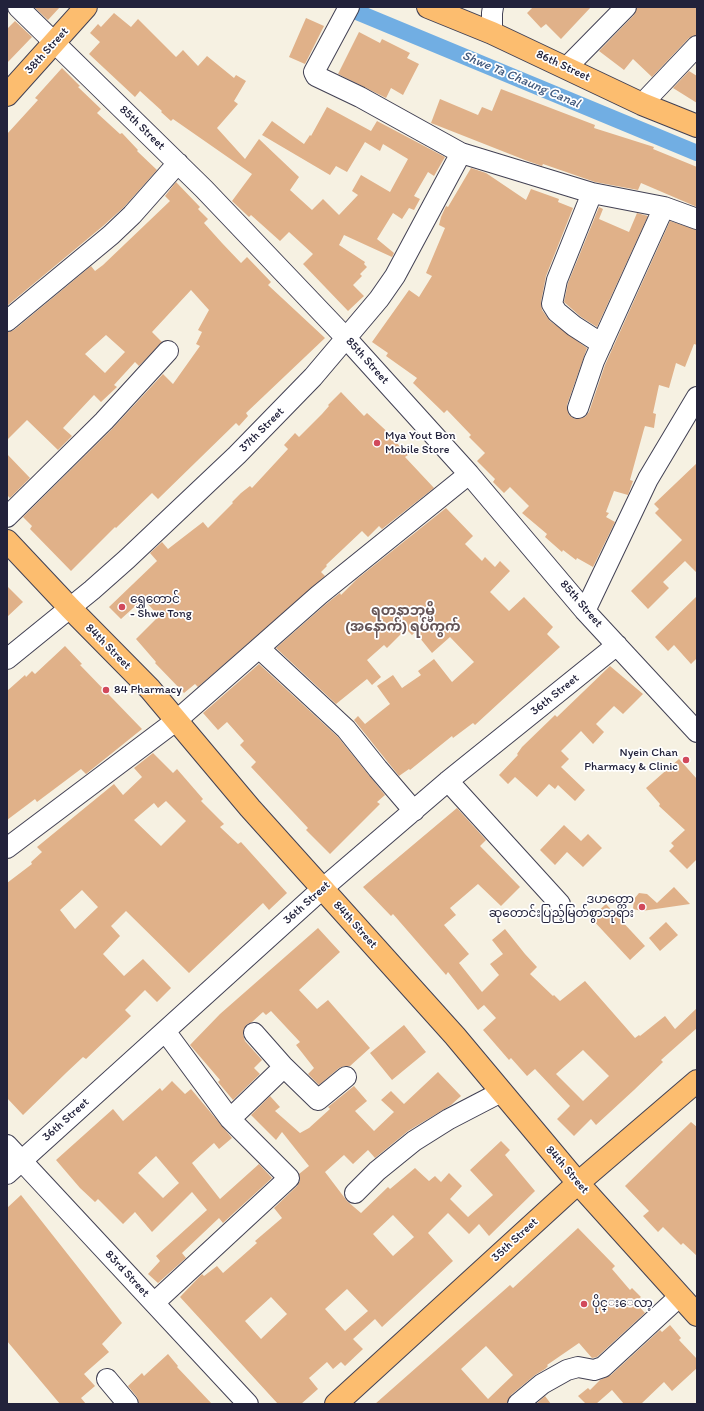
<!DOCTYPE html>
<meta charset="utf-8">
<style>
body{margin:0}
#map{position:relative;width:704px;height:1411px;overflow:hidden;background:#f6f1e2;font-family:Itim,sans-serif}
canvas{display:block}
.frame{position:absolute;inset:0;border:8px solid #22223b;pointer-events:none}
</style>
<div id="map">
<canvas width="704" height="1411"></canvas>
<div class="frame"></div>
</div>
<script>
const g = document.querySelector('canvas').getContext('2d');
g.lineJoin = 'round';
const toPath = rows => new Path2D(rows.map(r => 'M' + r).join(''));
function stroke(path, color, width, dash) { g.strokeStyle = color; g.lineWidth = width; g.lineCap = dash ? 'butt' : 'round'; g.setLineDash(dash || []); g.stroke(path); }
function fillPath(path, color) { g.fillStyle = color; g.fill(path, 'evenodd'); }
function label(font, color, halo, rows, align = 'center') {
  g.font = font + ' Itim,"Noto Sans Myanmar",sans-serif'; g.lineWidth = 3.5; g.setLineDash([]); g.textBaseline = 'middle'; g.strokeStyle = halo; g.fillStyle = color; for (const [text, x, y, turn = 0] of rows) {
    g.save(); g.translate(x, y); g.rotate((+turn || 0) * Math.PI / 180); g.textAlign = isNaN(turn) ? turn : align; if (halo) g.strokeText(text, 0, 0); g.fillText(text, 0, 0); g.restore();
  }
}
stroke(toPath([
 [345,7,697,153]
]), '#71aee3', 16);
fillPath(toPath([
 [34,7,60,7,48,20],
 [533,7,591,7,561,39,546,24,541,28,527,13],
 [637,7,697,7,697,35,689,38,652,77,633,59,624,70,599,51,634,15],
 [114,13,131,27,138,19,176,57,183,50,198,66,207,56,234,78,236,75,246,81,234,101,238,104,217,128,245,159,259,139,299,177,290,190,312,210,323,199,339,215,358,195,352,191,361,175,390,192,408,159,383,144,380,151,365,142,347,172,336,166,330,175,262,135,272,121,304,144,310,135,311,136,327,107,371,131,377,121,445,157,434,176,428,172,414,196,420,199,414,210,409,208,402,219,393,213,377,239,394,253,392,257,344,235,339,245,365,262,364,264,367,267,360,274,362,276,353,285,364,296,348,311,303,264,313,254,289,232,280,241,251,215,249,217,232,201,252,174,173,119,171,121,161,112,162,111,140,91,135,97,89,54,100,42,90,33,98,24,101,27],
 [306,18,324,26,305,64,289,57],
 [15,21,32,37,7,63,7,29],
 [359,32,380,43,382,39,410,53,407,58,419,64,403,95,391,88,386,98,338,74],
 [62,68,80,86,78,87,101,109,97,113,120,134,122,133,138,150,137,151,157,170,124,207,103,226,8,305,7,134,38,100,35,98],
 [689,71,697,76,697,103,673,88],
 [501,89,595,125,594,128,654,147,653,149,697,167,697,207,641,183,638,190,595,182,543,164,542,166,525,160,431,123,440,99,478,115,482,107,492,111],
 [471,168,486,173,526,200,531,189,559,199,558,202,573,208,546,276,541,302,542,310,550,321,587,348,567,405,569,415,575,419,585,417,589,412,605,365,670,221,697,230,697,345,694,344,685,367,676,363,669,388,659,385,653,413,656,414,654,428,645,426,644,429,630,480,633,481,628,495,614,491,606,512,609,513,606,517,615,522,593,567,577,558,576,560,563,550,562,552,545,537,547,534,522,513,529,506,510,487,504,493,493,482,495,479,477,461,485,453,469,437,471,435,447,410,444,413,413,383,417,378,386,356,388,353,372,342,409,290,419,297,432,276,426,273,445,228,439,225,441,217,446,206,448,207],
 [176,182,200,207,198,209,208,219,204,223,222,243,241,263,247,257,271,282,268,285,325,338,246,413,248,416,239,426,236,423,158,499,152,493,116,528,115,527,71,571,30,529,32,526,23,517,112,429,163,374,173,384,200,346,196,344,202,332,198,330,209,310,191,290,152,332,162,342,139,366,135,362,114,385,117,387,101,402,94,395,63,428,72,436,58,450,27,420,7,440,7,332,14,330,91,266,95,271,103,265,170,201,165,196],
 [106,335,125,352,105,373,85,354],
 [599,207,603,209,599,219,629,232,637,213,648,216,597,327,581,317,564,302,568,283],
 [341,392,364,416,367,413,394,438,393,439,408,455,405,457,434,488,382,529,379,526,368,537,362,531,326,565,327,566,321,572,325,576,198,687,195,684,184,693,155,663,156,662,136,639,159,616,143,599,121,619,109,607,157,561,150,553,162,542,168,549,203,522,208,528,233,503,232,502,241,493,250,486,252,488,288,449,284,445,295,433,299,437,322,414,329,406,328,405],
 [7,454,30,478,10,498,7,495],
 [697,463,697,573,685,561,663,582,669,588,648,609,631,591,682,540,655,513,659,509,654,504],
 [446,508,473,536,465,544,482,561,485,557,495,567,500,561,510,571,490,592,509,611,524,597,553,627,547,634,560,647,475,725,473,723,453,738,452,736,410,770,409,769,399,776,354,720,358,716,365,724,390,704,377,686,393,675,402,688,421,675,418,671,434,659,452,682,474,662,450,637,432,653,415,632,412,635,406,629,387,648,384,645,367,660,381,677,372,685,367,679,336,704,276,648,326,604,340,593,341,595,357,579],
 [7,586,23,602,7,617],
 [697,596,697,658,691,664,674,645,668,651,655,637],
 [65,646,82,664,80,665,142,729,86,774,81,769,37,802,35,799,7,820,7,691,25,675,26,677,32,671,35,674],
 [259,664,338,737,385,795,377,802,380,804,330,854,306,830,308,828,251,767,256,762,240,745,244,741,227,722,218,730,203,713],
 [610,666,643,694,623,714,614,706,596,724,604,732,593,744,581,731,561,751,569,759,561,767,585,790,575,801,558,785,555,789,549,784,537,797,515,777,508,784,499,775,518,755,517,754,522,747,555,715,557,717],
 [153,753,173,773,177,769,203,799,201,801,224,824,220,827,238,844,241,842,287,893,269,910,263,903,189,973,126,911,111,926,120,936,103,954,124,976,143,959,171,988,157,1002,145,990,125,1010,131,1016,86,1059,83,1057,66,1073,23,1115,7,1098,7,883,32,864,31,862,42,852,37,847,114,784,123,795,142,777,134,768],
 [166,801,186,821,161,846,134,820,154,803,158,808],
 [82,890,98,907,75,929,60,910],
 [679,759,697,779,697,859,687,869,669,851,674,846,671,843,685,830,659,806,660,804,646,788],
 [457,808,486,840,480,846,520,887,501,906,478,884,450,908,456,915,444,925,469,954,459,963,482,992,499,975,490,964,503,954,492,940,505,929,525,954,537,967,530,974,553,996,554,995,560,1001,585,981,635,1038,639,1035,640,1036,665,1016,675,1029,697,1008,697,1028,661,1060,663,1062,634,1090,596,1125,591,1119,574,1136,557,1119,570,1106,535,1069,527,1076,511,1058,509,1060,483,1030,496,1018,484,1005,478,1010,448,972,446,975,393,914,391,916,363,887],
 [583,1050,609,1076,583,1101,556,1074],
 [564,825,581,841,588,834,602,848,583,867,567,852,555,865,540,850],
 [674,887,690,904,642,911,633,909,634,899,639,893,647,894,657,903],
 [606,904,645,946,630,960,591,918],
 [666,922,678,935,660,951,649,938],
 [318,928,340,952,299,990,317,1009,328,1000,370,1048,350,1066,345,1066,339,1068,319,1085,308,1074,314,1068,296,1045,300,1042,271,1011,266,1015,263,1012,252,1022,246,1025,243,1035,245,1041,262,1060,254,1068,260,1074,233,1100,218,1082,220,1080,190,1045,220,1014],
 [404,1025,426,1052,392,1080,370,1053],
 [438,1072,461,1096,451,1105,408,1131,375,1158,368,1150,353,1164,344,1155,325,1172,347,1201,361,1213,388,1187,390,1189,415,1168,429,1181,435,1176,441,1182,449,1173,462,1186,450,1199,468,1217,493,1195,470,1170,501,1141,510,1150,505,1155,535,1191,489,1236,479,1224,469,1234,448,1213,428,1233,453,1261,382,1327,375,1319,353,1339,363,1349,345,1366,341,1362,333,1369,327,1362,309,1378,318,1389,301,1404,278,1404,180,1297,202,1274,204,1276,217,1266,223,1273,257,1243,255,1241,282,1218,274,1208,297,1186,300,1181,299,1174,309,1166,282,1132,276,1140,251,1115,270,1096,280,1107,275,1111,300,1133,309,1128,330,1109,328,1107,354,1086,367,1101,355,1111,374,1131,394,1112,381,1100,391,1091,404,1104],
 [393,1215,414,1237,393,1256,373,1234],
 [347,1289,368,1311,345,1331,325,1309],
 [271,1297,287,1314,261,1339,245,1321],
 [172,1081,185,1094,191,1089,232,1138,219,1149,214,1143,192,1163,220,1199,259,1164,272,1178,223,1223,219,1218,182,1253,186,1258,158,1283,148,1274,160,1261,156,1256,207,1210,192,1192,152,1232,135,1212,123,1224,98,1199,95,1202,80,1188,56,1160,113,1109,123,1121,160,1088,162,1091],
 [156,1156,179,1183,163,1198,138,1173],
 [691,1122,697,1127,697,1256,683,1243,681,1245,663,1227,658,1232,643,1216,649,1211,625,1186],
 [21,1195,122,1323,102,1344,109,1352,84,1374,95,1386,81,1398,86,1404,60,1404,7,1341,7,1208],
 [578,1228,615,1266,612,1269,630,1290,632,1288,641,1297,635,1302,645,1313,597,1357,592,1358,579,1343,547,1365,548,1366,545,1369,535,1375,511,1395,507,1404,375,1404,510,1285,513,1288],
 [486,1346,513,1375,488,1399,461,1369],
 [670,1325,681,1338,679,1340,697,1359,697,1368,672,1391,664,1382,641,1404,624,1404,612,1390,596,1404,586,1404,578,1396,588,1388,590,1390,600,1380,611,1375,660,1330,662,1332],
 [168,1354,178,1366,177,1367,212,1404,139,1404,137,1397,128,1386,142,1373,144,1376],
 [545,1396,551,1404,536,1404]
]), '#e0b189');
const minor = toPath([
 [18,7,204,189,346,338,469,474,585,611,697,732],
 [349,7,314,72,316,76,360,97,461,153,592,193,664,207,697,219],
 [492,33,492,13,493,7],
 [567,67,626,7],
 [642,104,697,46],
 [592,193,557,280,552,304,557,312,574,326,602,344],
 [7,321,111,235,132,215,178,163],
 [578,408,594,361,664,207],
 [7,517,104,421,168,351],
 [585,611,648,479,697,397],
 [7,659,92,590,127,559,237,455,313,377,379,299,395,276,461,153],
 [448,781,560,904],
 [414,811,378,769,346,729,259,648,319,595,469,474],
 [7,848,177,720,259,648],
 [254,1033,284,1067,318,1100,346,1077],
 [230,1119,284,1067],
 [7,1145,248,1404],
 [7,1174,322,889,448,781,617,645],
 [355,1193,377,1171,414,1141,449,1119,501,1092],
 [154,1303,289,1178,230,1119,165,1031],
 [107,1379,128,1404],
 [518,1404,542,1384,567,1370,578,1367,594,1370,603,1367,680,1296]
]);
const major = toPath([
 [428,7,492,33,642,104,697,126],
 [7,95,86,7],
 [7,541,70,608,150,689,250,808,455,1036,578,1183,697,1315],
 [336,1404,578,1183,697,1081]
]);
stroke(minor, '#424154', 22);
stroke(major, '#424154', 24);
stroke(minor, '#fff', 20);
stroke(major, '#fcbd6f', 22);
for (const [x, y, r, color] of [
 [377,443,4,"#d1495b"],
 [122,607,4,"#d1495b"],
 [106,690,4,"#d1495b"],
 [686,760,4,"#d1495b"],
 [642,907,4,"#d1495b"],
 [584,1304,4,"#d1495b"]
]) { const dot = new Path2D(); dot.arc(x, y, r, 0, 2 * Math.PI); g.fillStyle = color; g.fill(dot); stroke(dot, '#fff', 1.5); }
label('12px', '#22223b', '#fff', [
 ["38th Street",47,51,-48],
 ["86th Street",563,66,25],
 ["85th Street",142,128,44],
 ["85th Street",367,361,48],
 ["37th Street",262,430,-45],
 ["85th Street",581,604,49],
 ["84th Street",108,647,45],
 ["36th Street",555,695,-39],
 ["36th Street",307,903,-42],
 ["84th Street",355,925,48],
 ["36th Street",66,1120,-42],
 ["84th Street",567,1170,49],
 ["35th Street",515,1240,-43],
 ["83rd Street",127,1274,47]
]);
label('12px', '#22223b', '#fff', [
 ["Mya Yout Bon",385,436],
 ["Mobile Store",385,450],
 ["ရွှေတောင်",130,600],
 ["- Shwe Tong",130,614],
 ["84 Pharmacy",114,690],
 ["Nyein Chan",678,753,"right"],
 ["Pharmacy & Clinic",678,767,"right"],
 ["ဒဟတ္တော",634,900,"right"],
 ["ဆုတောင်းပြည့်မြတ်စွာဘုရား",634,914,"right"],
 ["ပိုင္းေလာ့",592,1304]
], 'left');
label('italic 13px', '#425a7e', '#fff', [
 ["Shwe Ta Chaung Canal",521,80,23]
]);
label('bold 14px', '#645456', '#fff', [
 ["ရတနာဘုမ္မိ",403,611],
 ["(အနောက်) ရပ်ကွက်",403,627]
]);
</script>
